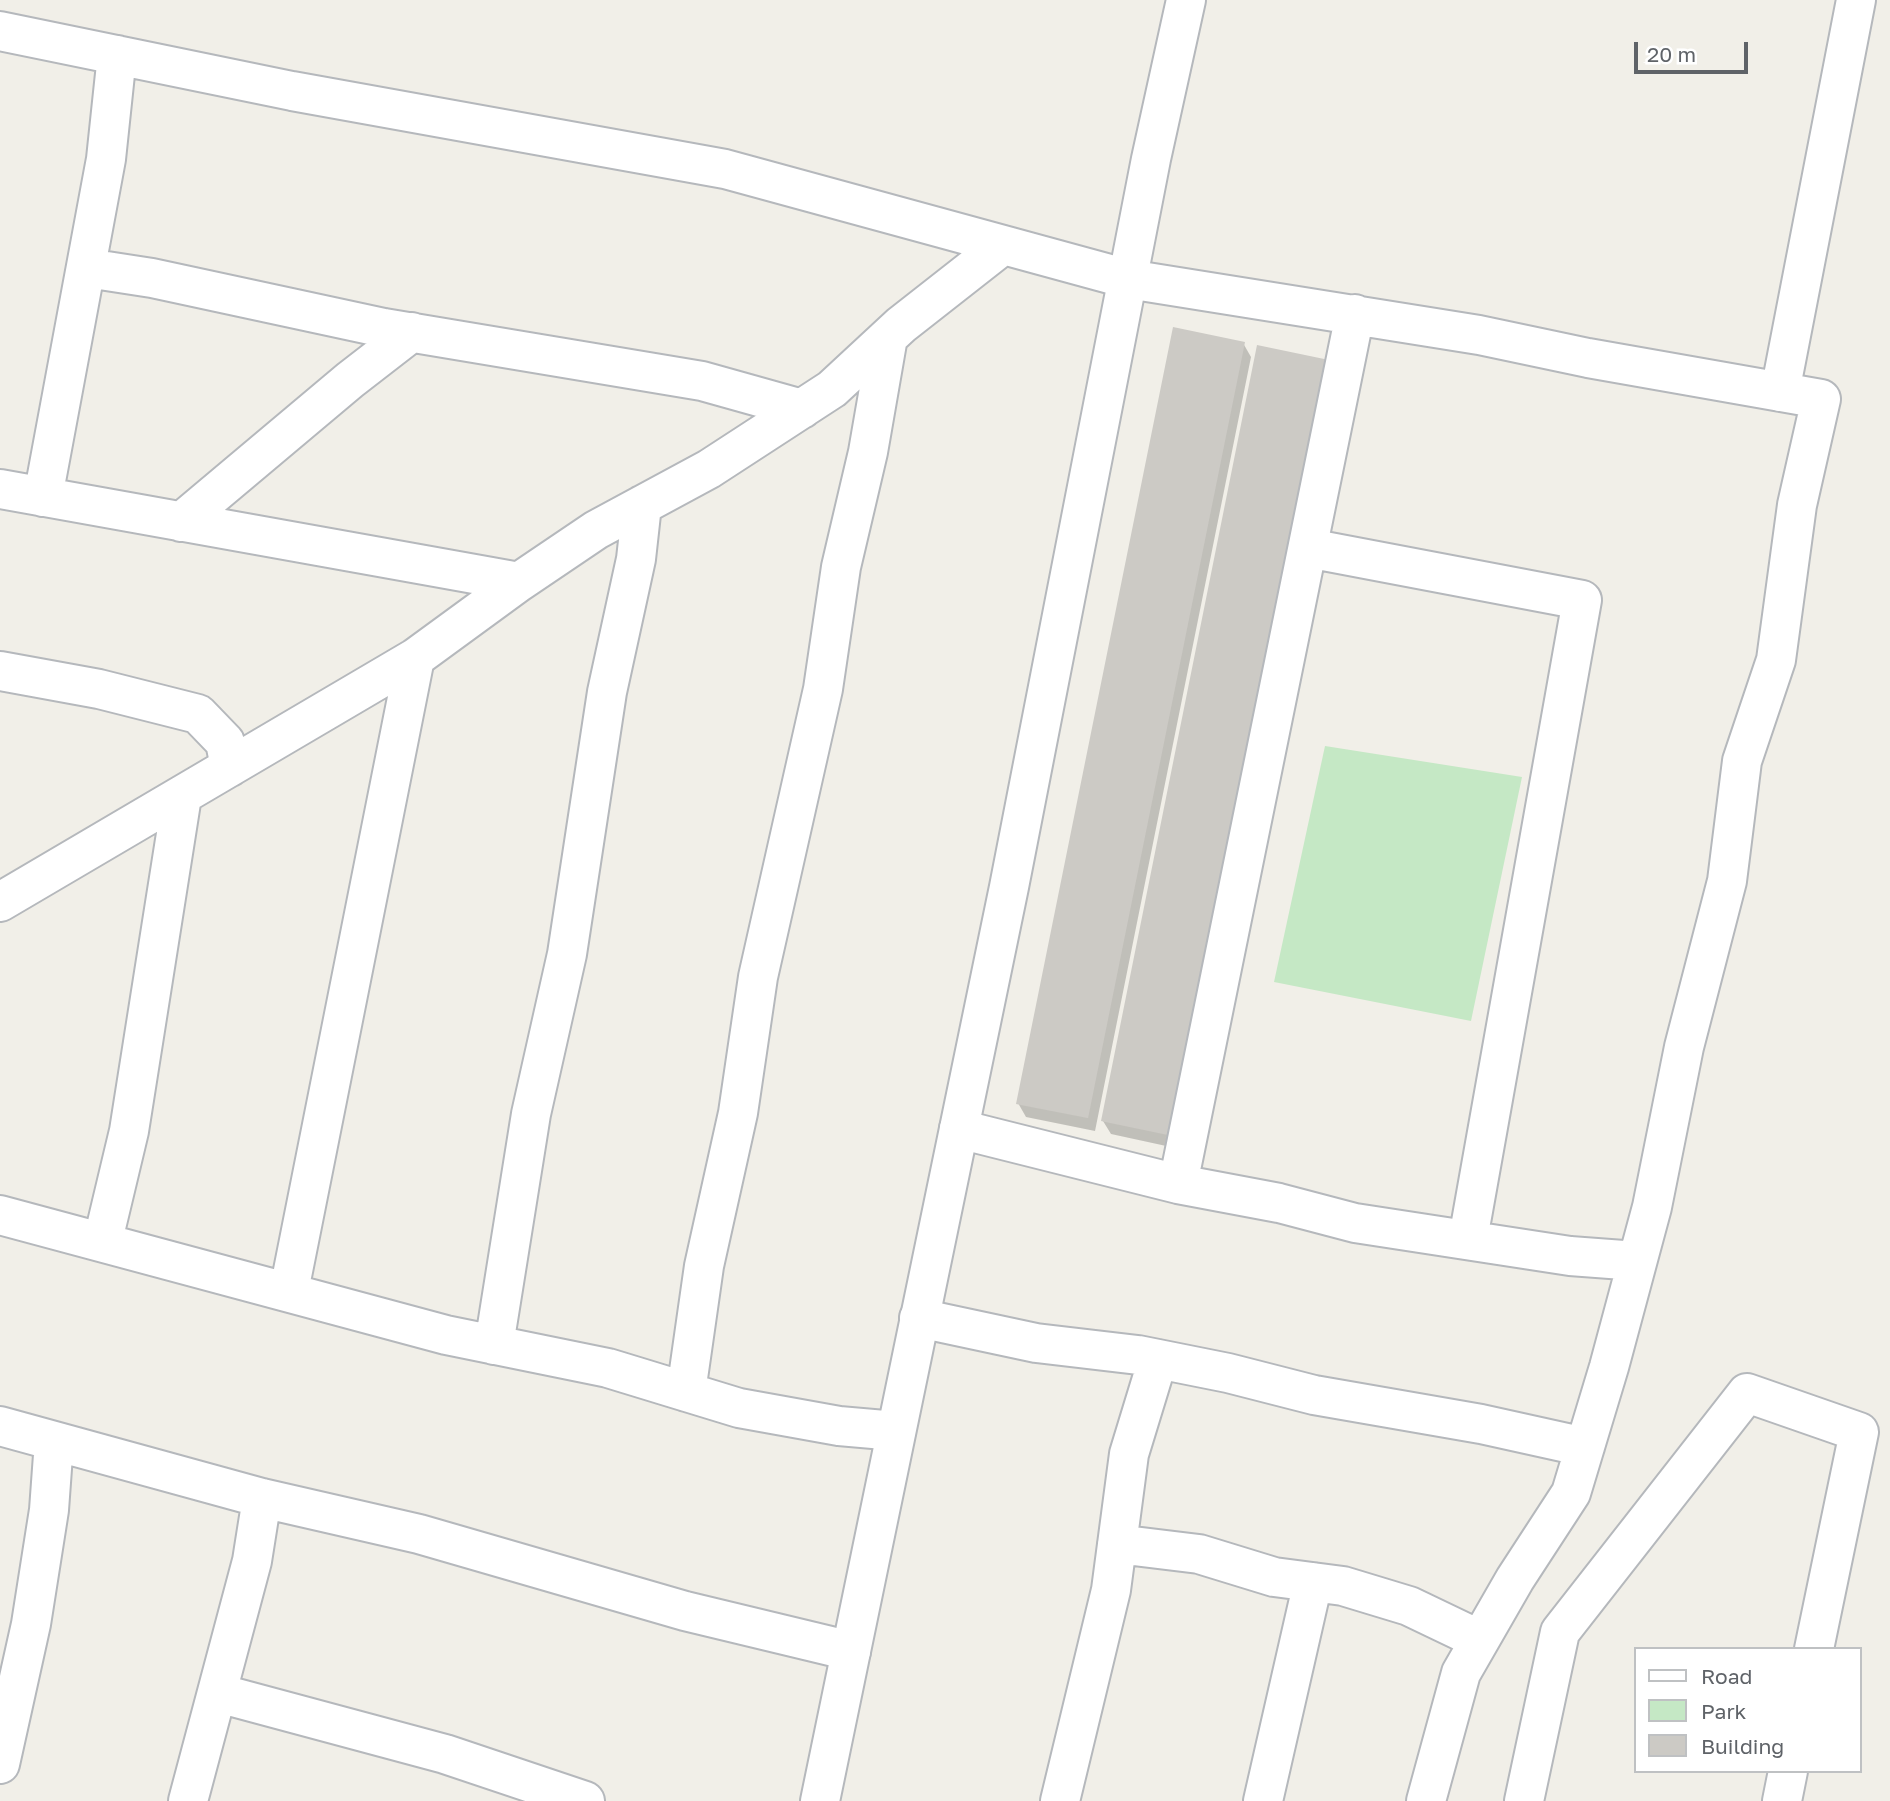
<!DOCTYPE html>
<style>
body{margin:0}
#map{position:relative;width:1890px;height:1801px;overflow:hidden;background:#f1efe8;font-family:"Golos Text",sans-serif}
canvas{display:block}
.legend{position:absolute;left:1634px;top:1647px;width:228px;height:126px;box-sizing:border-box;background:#fff;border:2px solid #bfc1c3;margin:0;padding:9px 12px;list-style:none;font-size:21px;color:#5f6368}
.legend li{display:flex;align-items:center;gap:14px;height:35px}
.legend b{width:35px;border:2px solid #bfc1c3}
.scale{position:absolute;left:1634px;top:42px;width:114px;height:32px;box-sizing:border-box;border:4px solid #5f6368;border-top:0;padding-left:9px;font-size:21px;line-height:24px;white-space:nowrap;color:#5f6368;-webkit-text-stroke:5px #fff;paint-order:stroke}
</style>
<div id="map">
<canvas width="1890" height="1801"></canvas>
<ul class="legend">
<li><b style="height:9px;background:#fff"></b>Road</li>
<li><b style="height:19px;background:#c5e8c5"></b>Park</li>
<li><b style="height:19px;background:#cccac5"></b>Building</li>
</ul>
<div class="scale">20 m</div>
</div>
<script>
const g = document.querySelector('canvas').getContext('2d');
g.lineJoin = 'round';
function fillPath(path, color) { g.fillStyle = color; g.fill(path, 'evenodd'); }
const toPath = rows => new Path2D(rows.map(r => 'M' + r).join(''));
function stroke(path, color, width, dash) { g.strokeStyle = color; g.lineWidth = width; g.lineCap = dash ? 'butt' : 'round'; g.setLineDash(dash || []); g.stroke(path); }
fillPath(toPath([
 [1325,746,1522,777,1471,1021,1274,982]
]), '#c5e8c5');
fillPath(toPath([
 [1243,343,1251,357,1095,1131,1026,1117,1018,1103],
 [1259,347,1180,1149,1111,1134,1103,1121]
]), '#0003');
fillPath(toPath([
 [1173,327,1245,342,1088,1118,1016,1104],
 [1257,345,1329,360,1173,1136,1101,1121]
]), '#cccac5');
const minor = toPath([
 [0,31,292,91,725,169,1128,279,1479,335,1588,358,1821,399,1797,505,1776,660,1742,761,1727,881,1684,1047,1652,1207,1609,1367,1571,1493,1515,1579,1461,1673,1426,1801],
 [87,268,152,278,384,328,702,381,802,409],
 [1780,392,1856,0],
 [0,489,519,582,596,530,709,469,832,389,901,325,1003,245],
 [43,497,106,159,117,55],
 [181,522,350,380,412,332],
 [1308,548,1582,600,1468,1239],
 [0,671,99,689,198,714,225,742,230,767],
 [0,902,415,658,519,582],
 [959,1129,1178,1184,1279,1203,1355,1223,1570,1256,1637,1261],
 [1178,1184,1355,314],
 [0,1215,446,1335,608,1368,739,1408,839,1426,896,1431],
 [103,1240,129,1131,182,796],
 [289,1291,415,658],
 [919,1318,1036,1343,1138,1355,1228,1373,1314,1395,1481,1424,1585,1447],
 [494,1345,531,1114,567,954,607,692,636,559,642,505],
 [686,1392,704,1266,738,1113,758,977,823,689,841,567,868,452,888,337],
 [0,1426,262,1498,419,1534,685,1611,851,1651],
 [1117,1544,1199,1554,1274,1577,1343,1586,1409,1606,1480,1640],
 [218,1693,445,1754,585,1801],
 [0,1764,31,1624,49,1510,54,1441],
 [188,1801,252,1561,262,1498],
 [1060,1801,1111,1590,1129,1454,1158,1359],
 [1263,1801,1313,1582],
 [1524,1801,1560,1632,1747,1393,1859,1432,1814,1649],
 [1782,1801,1788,1771]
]);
const tertiary = toPath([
 [820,1801,1009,887,1151,159,1186,0]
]);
stroke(minor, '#b5b8bc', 42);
stroke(tertiary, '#b5b8bc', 42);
stroke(minor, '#fff', 38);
stroke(tertiary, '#fff', 38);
</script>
